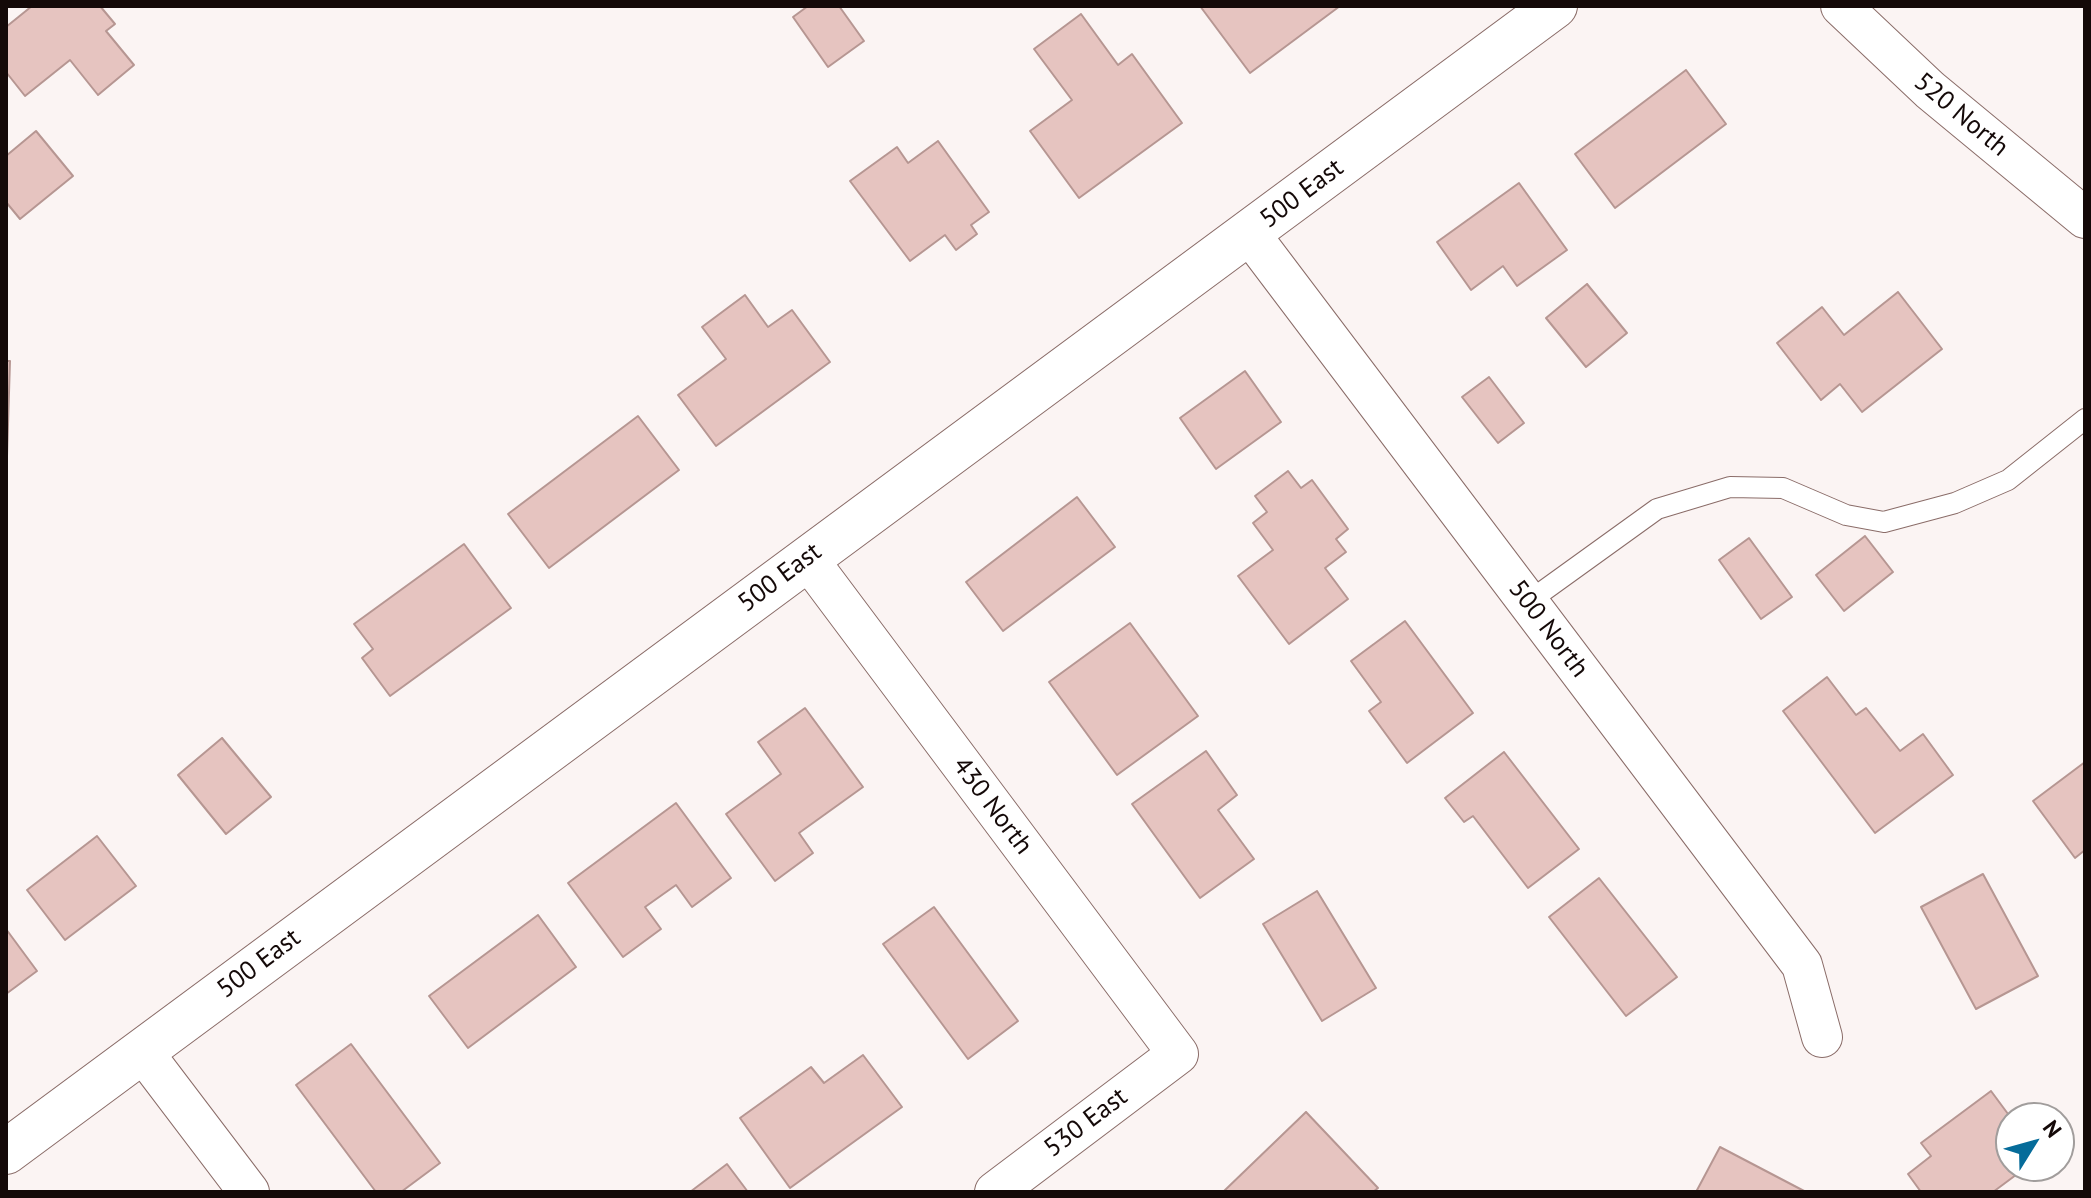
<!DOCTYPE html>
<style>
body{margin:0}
#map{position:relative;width:2091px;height:1198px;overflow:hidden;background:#fbf4f3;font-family:"PT Sans",sans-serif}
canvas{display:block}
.frame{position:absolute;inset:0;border:8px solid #140908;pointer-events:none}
.north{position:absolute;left:1995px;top:1102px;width:80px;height:80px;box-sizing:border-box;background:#fff;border:2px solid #a19d9c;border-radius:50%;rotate:53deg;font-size:22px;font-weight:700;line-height:32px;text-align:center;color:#140908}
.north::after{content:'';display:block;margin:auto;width:28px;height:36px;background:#066c9a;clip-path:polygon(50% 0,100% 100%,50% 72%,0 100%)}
</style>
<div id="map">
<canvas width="2091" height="1198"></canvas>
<div class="frame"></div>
<div class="north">N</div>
</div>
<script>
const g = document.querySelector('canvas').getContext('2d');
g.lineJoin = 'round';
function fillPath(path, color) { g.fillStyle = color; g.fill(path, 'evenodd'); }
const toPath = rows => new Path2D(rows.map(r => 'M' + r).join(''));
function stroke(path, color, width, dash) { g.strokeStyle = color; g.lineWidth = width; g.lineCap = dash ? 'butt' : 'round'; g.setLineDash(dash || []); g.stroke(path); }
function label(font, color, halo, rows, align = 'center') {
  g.font = font + ' "PT Sans",sans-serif'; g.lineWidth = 7; g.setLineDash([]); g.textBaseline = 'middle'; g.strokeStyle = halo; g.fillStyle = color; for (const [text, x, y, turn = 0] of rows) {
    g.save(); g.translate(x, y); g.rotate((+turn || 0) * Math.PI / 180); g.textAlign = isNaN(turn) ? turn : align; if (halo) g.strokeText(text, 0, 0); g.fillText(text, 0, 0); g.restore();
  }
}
const building = toPath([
 [32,6,100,6,115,24,106,31,134,65,98,95,70,60,25,96,6,72,6,27,32,6],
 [808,6,839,6,864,41,828,67,793,17,808,6],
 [1200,6,1340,6,1250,73,1200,6],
 [1081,14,1118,65,1132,54,1182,123,1079,198,1030,131,1072,100,1034,49,1081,14],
 [1686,70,1726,124,1615,208,1575,154,1686,70],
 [36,131,73,176,20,219,6,202,6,156,36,131],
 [938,141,989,212,971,225,977,234,956,250,945,235,910,261,850,181,897,147,908,163,938,141],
 [1519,183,1567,250,1517,286,1503,266,1471,290,1437,242,1519,183],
 [1587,284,1627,333,1586,367,1546,318,1587,284],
 [1898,292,1942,349,1862,412,1840,384,1821,400,1777,343,1822,307,1844,335,1898,292],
 [745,295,768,327,792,310,830,362,716,446,678,395,726,359,702,327,745,295],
 [6,361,10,361,6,488,6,361],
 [1245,371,1281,422,1216,469,1180,418,1245,371],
 [1489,377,1524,423,1498,443,1462,397,1489,377],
 [638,416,679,470,549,568,508,514,638,416],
 [1288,471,1301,488,1312,480,1348,529,1336,539,1346,552,1325,568,1348,599,1289,644,1238,576,1273,550,1253,523,1267,512,1255,496,1288,471],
 [1077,497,1115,547,1003,631,966,582,1077,497],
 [1865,536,1893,572,1844,611,1816,575,1865,536],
 [1749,538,1792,597,1761,619,1719,560,1749,538],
 [464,544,511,608,390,696,362,658,373,649,354,624,464,544],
 [1405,621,1473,713,1407,763,1369,711,1381,702,1351,661,1405,621],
 [1130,623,1198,716,1117,775,1049,682,1130,623],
 [1827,677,1856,715,1866,708,1900,751,1923,734,1953,775,1875,833,1783,711,1827,677],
 [805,708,863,787,799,833,813,853,775,881,726,814,781,774,758,742,805,708],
 [222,738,271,797,226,834,178,775,222,738],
 [1206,751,1237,795,1218,810,1254,859,1200,898,1132,804,1206,751],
 [1504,752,1579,849,1528,888,1473,816,1464,822,1445,798,1504,752],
 [2085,762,2085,850,2075,858,2033,801,2085,762],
 [676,803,731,878,692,907,676,885,645,907,661,929,623,957,568,883,676,803],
 [97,836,136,886,65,940,27,890,97,836],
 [1983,874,2038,976,1976,1009,1921,907,1983,874],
 [1599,878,1677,977,1626,1016,1549,917,1599,878],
 [1317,891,1376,988,1322,1021,1263,924,1317,891],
 [934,907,1018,1021,968,1059,883,944,934,907],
 [538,915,576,967,468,1048,429,996,538,915],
 [6,929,37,971,6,994,6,929],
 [351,1044,440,1163,401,1192,376,1192,296,1085,351,1044],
 [863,1055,902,1107,790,1188,740,1118,811,1067,824,1083,863,1055],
 [1991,1091,2011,1118,2011,1166,2028,1166,1993,1192,1921,1192,1908,1174,1931,1156,1921,1143,1991,1091],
 [1306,1112,1378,1188,1373,1192,1223,1192,1306,1112],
 [1720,1147,1806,1192,1696,1192,1720,1147],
 [727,1164,748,1192,690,1192,727,1164]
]);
fillPath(building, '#e6c4c0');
stroke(building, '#b69692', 2);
const lane = toPath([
 [1528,602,1657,509,1730,487,1783,488,1846,515,1884,522,1955,503,2008,480,2085,419]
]);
const street = toPath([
 [1841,6,1930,90,2085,218],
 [1249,233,1802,965,1822,1037],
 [807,558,1178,1054,995,1192],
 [142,1051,249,1192]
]);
const secondary = toPath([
 [6,1152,1555,6]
]);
stroke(lane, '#8a6c68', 22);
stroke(street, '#8a6c68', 42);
stroke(secondary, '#8a6c68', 46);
stroke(lane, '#fff', 20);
stroke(street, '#fff', 40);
stroke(secondary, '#fff', 44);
label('26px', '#140908', '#fff', [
 ["520 North",1961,115,40],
 ["500 East",1302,194,-37],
 ["500 East",780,578,-37],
 ["500 North",1548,629,53],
 ["430 North",992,806,53],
 ["500 East",259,964,-37],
 ["530 East",1086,1123,-37]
]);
</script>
